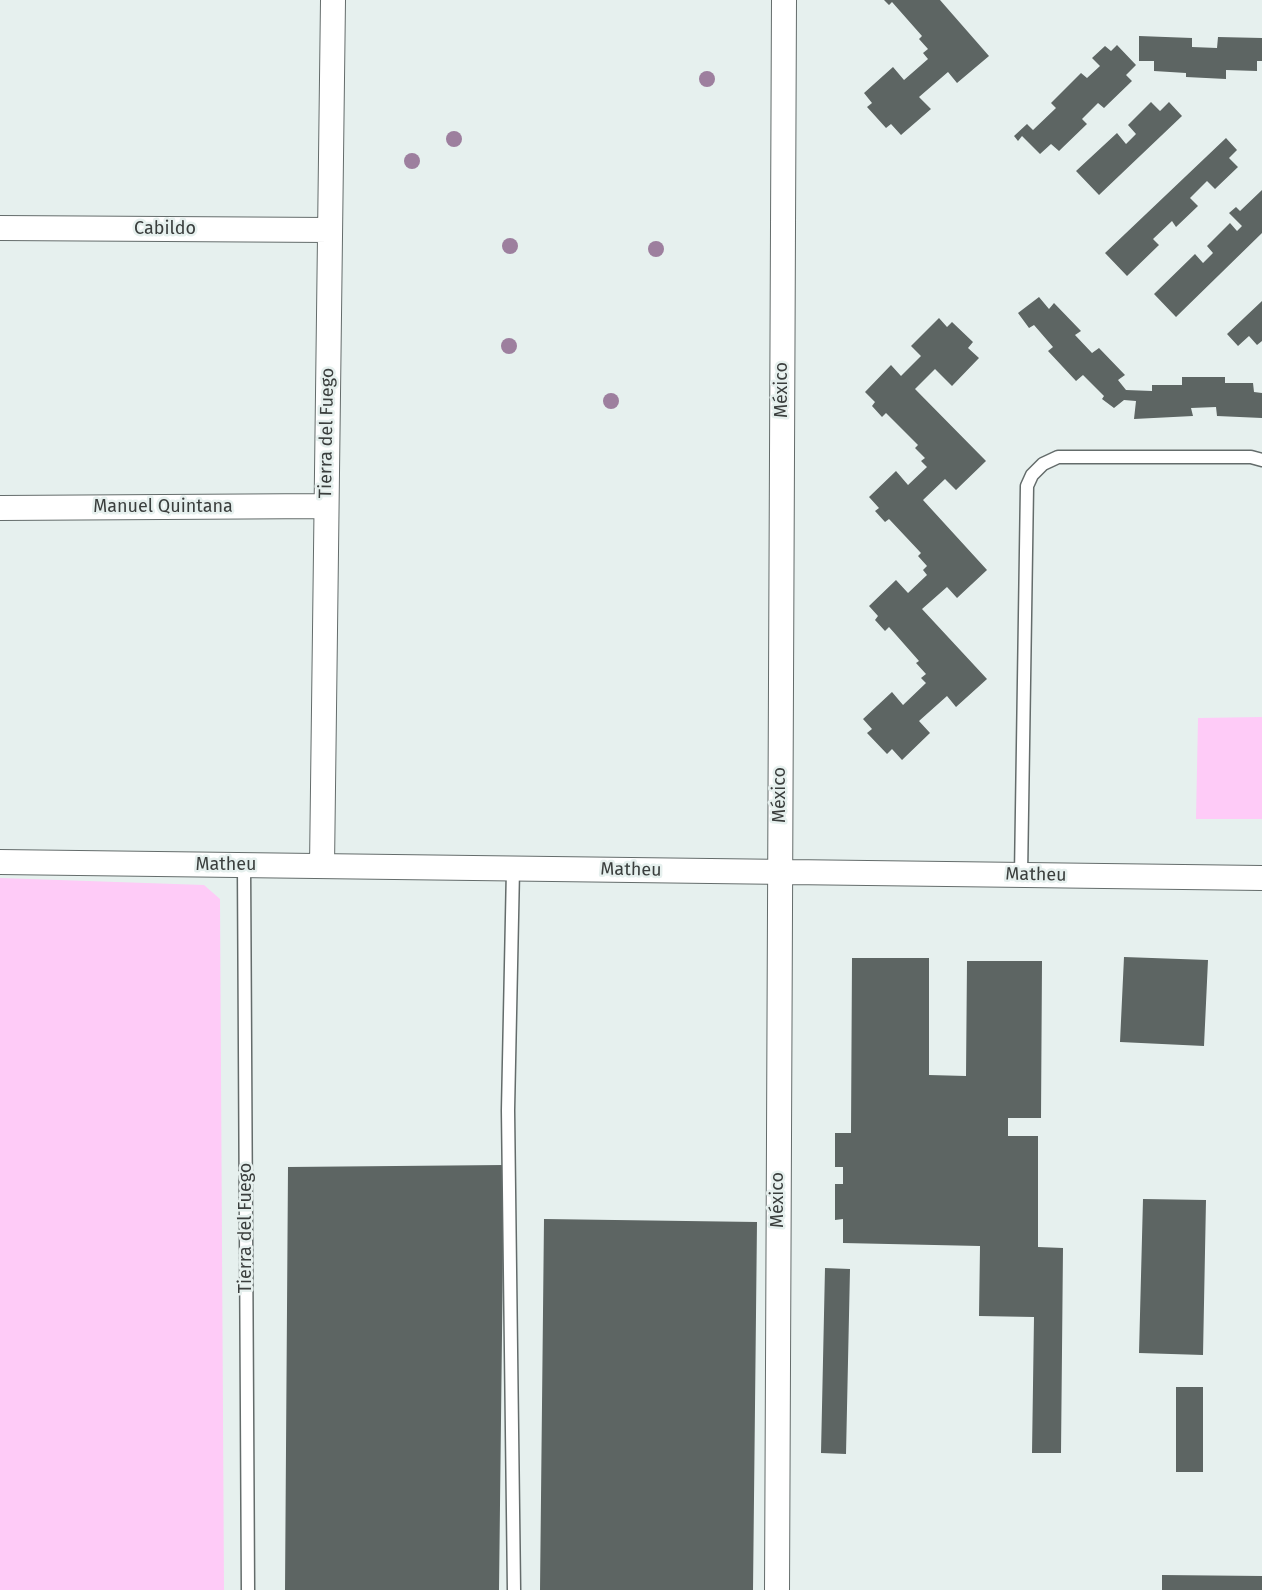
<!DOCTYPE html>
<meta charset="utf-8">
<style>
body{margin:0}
canvas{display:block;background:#e6f0ee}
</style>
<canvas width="1262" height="1590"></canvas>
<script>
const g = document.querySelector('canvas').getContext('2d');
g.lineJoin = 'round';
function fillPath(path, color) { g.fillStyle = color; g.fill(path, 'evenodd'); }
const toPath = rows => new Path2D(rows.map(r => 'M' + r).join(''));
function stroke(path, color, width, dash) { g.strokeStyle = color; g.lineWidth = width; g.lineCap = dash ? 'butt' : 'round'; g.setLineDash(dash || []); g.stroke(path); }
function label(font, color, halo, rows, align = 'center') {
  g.font = font + ' "Fira Sans",sans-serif'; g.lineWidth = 5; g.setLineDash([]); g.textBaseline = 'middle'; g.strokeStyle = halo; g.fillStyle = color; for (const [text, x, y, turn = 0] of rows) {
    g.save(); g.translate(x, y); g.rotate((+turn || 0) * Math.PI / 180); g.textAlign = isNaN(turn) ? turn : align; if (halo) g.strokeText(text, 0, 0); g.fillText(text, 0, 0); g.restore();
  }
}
fillPath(toPath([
 [1262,717,1262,819,1196,819,1198,718],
 [0,878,204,885,220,899,224,1590,0,1590]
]), '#fecbf7');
fillPath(toPath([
 [884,0,940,0,989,56,957,83,948,72,919,97,931,109,901,135,891,124,886,128,867,107,872,103,864,93,893,67,904,80,928,59,923,53,928,49,919,39,922,36,892,2,889,5],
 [1139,36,1192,38,1192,47,1217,48,1218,37,1262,38,1262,61,1257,61,1257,71,1226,70,1226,79,1186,77,1186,73,1154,71,1154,61,1139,61],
 [1117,45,1136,65,1126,75,1132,81,1104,108,1098,103,1082,119,1087,124,1059,151,1051,144,1040,154,1022,136,1018,141,1014,136,1027,124,1033,130,1056,108,1051,103,1081,73,1087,78,1100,66,1092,58,1105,46,1111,51],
 [1151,102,1160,111,1169,102,1182,116,1099,195,1076,171,1117,133,1126,144,1136,134,1128,125],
 [1226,138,1237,150,1229,158,1238,167,1215,189,1207,181,1190,198,1198,206,1176,227,1172,221,1153,239,1159,245,1127,276,1105,253],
 [1262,190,1262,233,1176,317,1154,294,1195,254,1203,263,1213,253,1207,246,1230,223,1237,231,1242,226,1229,213,1236,207,1240,211],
 [1039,297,1049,309,1054,303,1081,331,1075,335,1092,353,1099,348,1125,375,1118,380,1126,390,1152,391,1152,385,1182,385,1182,377,1225,377,1225,383,1253,383,1254,392,1262,393,1262,418,1217,416,1216,407,1191,408,1193,416,1134,419,1136,401,1124,400,1114,408,1102,399,1104,396,1083,375,1076,381,1048,351,1053,347,1034,325,1029,328,1018,313],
 [1262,301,1262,341,1257,345,1249,336,1238,346,1227,334],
 [939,318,947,327,952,322,973,342,968,348,979,358,952,386,935,369,915,389,986,461,956,490,945,479,923,500,987,570,957,598,947,587,922,609,987,679,956,707,947,696,919,721,930,733,902,760,892,749,887,754,867,733,872,729,863,719,892,692,903,705,926,683,921,678,926,674,916,663,919,661,889,627,885,631,875,620,878,616,869,606,896,580,908,593,927,575,923,570,927,566,918,556,921,553,889,519,885,522,875,511,879,508,869,497,896,471,908,485,927,467,921,461,925,458,915,448,918,445,886,413,882,417,872,406,875,402,865,392,891,365,901,376,921,356,911,346],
 [1124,957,1208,960,1204,1046,1120,1042],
 [852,958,929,958,929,1075,966,1076,967,961,1042,961,1041,1118,1008,1118,1008,1136,1038,1136,1038,1247,1063,1248,1061,1453,1032,1453,1034,1317,979,1316,980,1246,843,1243,843,1219,835,1220,835,1184,843,1184,843,1167,835,1167,835,1133,851,1133],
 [504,1165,499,1590,285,1590,288,1167],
 [1143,1199,1206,1200,1203,1355,1139,1353],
 [544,1219,757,1222,753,1590,540,1590],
 [825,1268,850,1269,846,1454,821,1453],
 [1176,1387,1203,1387,1203,1472,1176,1472],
 [1162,1575,1262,1576,1262,1590,1162,1590]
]), '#5d6563');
const lane = toPath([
 [244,866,248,1590],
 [513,869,508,1110,514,1590],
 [1021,875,1027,486,1032,475,1043,464,1058,457,1251,457,1262,460]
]);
const street = toPath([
 [0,228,330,230],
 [0,508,326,506],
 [0,862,1262,878],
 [322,866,333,0],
 [777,1590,784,0]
]);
stroke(lane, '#646c6b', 15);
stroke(street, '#646c6b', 26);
stroke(lane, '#fff', 12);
stroke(street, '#fff', 24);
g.fillStyle = '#9d7f9e';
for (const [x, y] of [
 [707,79],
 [454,139],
 [412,161],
 [510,246],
 [656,249],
 [509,346],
 [611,401]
]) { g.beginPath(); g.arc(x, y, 8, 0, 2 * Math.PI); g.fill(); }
label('18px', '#3a3e3d', '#e6f0ee', [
 ["Cabildo",165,229],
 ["México",782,390,-90],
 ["Tierra del Fuego",327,433,-89],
 ["Manuel Quintana",163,507],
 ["México",780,795,-90],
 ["Matheu",226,865],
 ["Matheu",631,870,1],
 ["Matheu",1036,875,1],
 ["México",778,1200,-90],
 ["Tierra del Fuego",246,1228,-90]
]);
</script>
